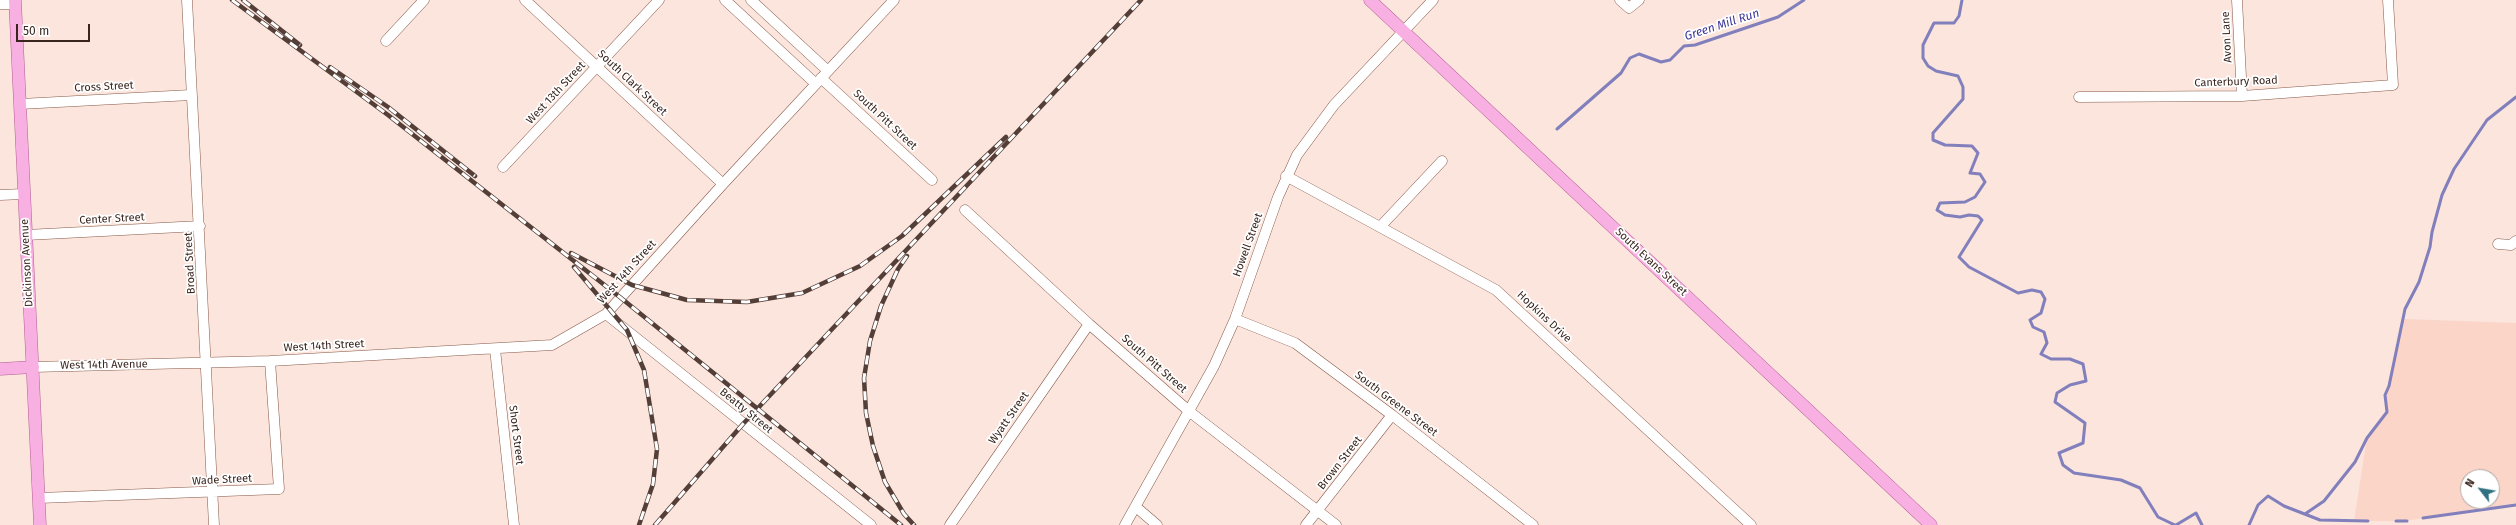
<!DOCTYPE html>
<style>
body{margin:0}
#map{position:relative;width:2516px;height:525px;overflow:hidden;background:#fbe5dd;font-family:"Fira Sans",sans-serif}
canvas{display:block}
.north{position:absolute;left:2460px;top:469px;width:40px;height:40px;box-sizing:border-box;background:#fff;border:1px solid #b0a8a5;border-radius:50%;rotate:301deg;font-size:11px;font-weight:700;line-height:16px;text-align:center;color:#39251e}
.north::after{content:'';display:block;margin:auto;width:14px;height:18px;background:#2f7083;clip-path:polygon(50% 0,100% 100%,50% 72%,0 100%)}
.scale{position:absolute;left:16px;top:24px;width:74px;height:18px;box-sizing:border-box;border:2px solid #39251e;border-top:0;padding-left:5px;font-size:12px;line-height:14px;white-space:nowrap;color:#39251e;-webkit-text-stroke:3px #fff;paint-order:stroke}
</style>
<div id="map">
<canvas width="2516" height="525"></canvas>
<div class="north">N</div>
<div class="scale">50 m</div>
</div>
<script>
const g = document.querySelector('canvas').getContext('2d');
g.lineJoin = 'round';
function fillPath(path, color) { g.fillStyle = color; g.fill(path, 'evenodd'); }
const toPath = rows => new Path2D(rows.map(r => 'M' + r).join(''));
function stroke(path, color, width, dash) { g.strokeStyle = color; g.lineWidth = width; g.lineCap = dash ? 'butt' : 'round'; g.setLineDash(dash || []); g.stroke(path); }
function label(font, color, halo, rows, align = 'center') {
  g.font = font + ' "Fira Sans",sans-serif'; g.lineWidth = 3.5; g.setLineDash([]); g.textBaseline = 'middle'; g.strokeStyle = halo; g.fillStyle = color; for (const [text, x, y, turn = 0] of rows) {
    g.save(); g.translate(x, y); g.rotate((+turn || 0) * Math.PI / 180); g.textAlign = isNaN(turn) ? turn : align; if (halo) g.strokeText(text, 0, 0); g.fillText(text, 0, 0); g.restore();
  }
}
fillPath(toPath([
 [2403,319,2516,323,2516,505,2404,521,2354,521,2367,438,2387,412,2385,395],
 [2468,477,2492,477,2492,501,2468,501]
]), '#fad5c8');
stroke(toPath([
 [1962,0,1959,16,1954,23,1934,23,1923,45,1923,58,1928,66,1936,71,1958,76,1963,87,1963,99,1933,133,1933,140,1945,145,1972,146,1978,153,1970,173,1980,174,1985,182,1975,197,1965,202,1940,203,1937,210,1945,215,1960,217,1969,215,1978,216,1982,220,1959,257,1969,267,2018,293,2032,290,2041,292,2045,299,2041,313,2030,320,2033,327,2044,332,2047,343,2041,354,2051,359,2070,359,2083,364,2086,381,2070,385,2057,393,2055,402,2085,423,2083,443,2059,453,2063,465,2074,473,2121,480,2140,488,2158,517,2175,525],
 [1557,129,1621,73,1630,58,1639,54,1661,62,1670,60,1684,46,1695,45,1778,17,1804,0],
 [2305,514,2324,501,2355,462,2367,438,2387,412,2385,395,2389,386,2405,309,2419,282,2430,247,2432,232,2442,195,2454,169,2487,120,2516,97],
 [2423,518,2516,505],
 [2396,521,2407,521],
 [2176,525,2196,513,2202,525],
 [2249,525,2258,505,2268,496,2284,506,2320,520,2368,521]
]), '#817fbc', 3);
const minor = toPath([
 [187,0,214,525],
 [525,0,723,184],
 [725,0,816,84],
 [751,0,828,71],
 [1620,0,1629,8,1639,0],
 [2237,0,2242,96],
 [0,4,15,4],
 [386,41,424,0],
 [821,78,932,180],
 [2079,97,2242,96,2393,85,2388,0],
 [20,104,191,95],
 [503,167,659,0],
 [1286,176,1496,290,1751,525],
 [0,195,24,194],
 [965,210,1089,324,1190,412,1336,525],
 [1380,227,1442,161],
 [26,235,200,226],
 [2498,244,2511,245,2516,241],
 [606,314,871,525],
 [1235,319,1295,343,1392,415,1533,525],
 [495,349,514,525],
 [33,367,270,361,552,345,606,314,723,184,894,0],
 [39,498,279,489,270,361],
 [1136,507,1157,525],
 [950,525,1089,324],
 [1125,525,1214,366,1235,319,1278,197,1297,155,1334,105,1433,0],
 [1306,525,1392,415]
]);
const major = toPath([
 [15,0,40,525],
 [1370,0,1931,525],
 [0,369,33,367]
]);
stroke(minor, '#875949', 11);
stroke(major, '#b25d91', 13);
stroke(minor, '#fff', 10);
stroke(major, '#f8b0e2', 12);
const rail = toPath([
 [232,0,388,115,621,298,901,525],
 [243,0,300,45],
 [330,67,388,107,475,176],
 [571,253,632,285,687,300,747,302,802,293,860,266,902,236,1006,137],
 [907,256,898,269,881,306,870,341,864,378,866,413,873,446,885,482,904,514,914,525],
 [574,267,627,330,644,370,657,449,653,484,639,525],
 [655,525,743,424,1141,0]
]);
stroke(rail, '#543f38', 4.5);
stroke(rail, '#fff', 3, [9]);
label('11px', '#39251e', '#fff', [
 ["Avon Lane",2227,37,-93],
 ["Canterbury Road",2236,82,-2],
 ["South Clark Street",632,83,43],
 ["Cross Street",104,87,-3],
 ["West 13th Street",556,93,-47],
 ["South Pitt Street",885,120,43],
 ["Center Street",112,219,-3],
 ["Howell Street",1248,245,-70],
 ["South Evans Street",1651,262,43],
 ["Dickinson Avenue",27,263,-93],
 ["Broad Street",190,263,-93],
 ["West 14th Street",627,272,-48],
 ["Hopkins Drive",1544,317,43],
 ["West 14th Street",324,346,-3],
 ["South Pitt Street",1154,364,41],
 ["West 14th Avenue",104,365,-1],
 ["South Greene Street",1396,404,37],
 ["Beatty Street",746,411,39],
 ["Wyatt Street",1009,418,-55],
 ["Short Street",516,435,83],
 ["Brown Street",1340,463,-52],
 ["Wade Street",222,480,-3]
]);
label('italic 12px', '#3d369a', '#fff', [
 ["Green Mill Run",1722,25,-18]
]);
</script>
